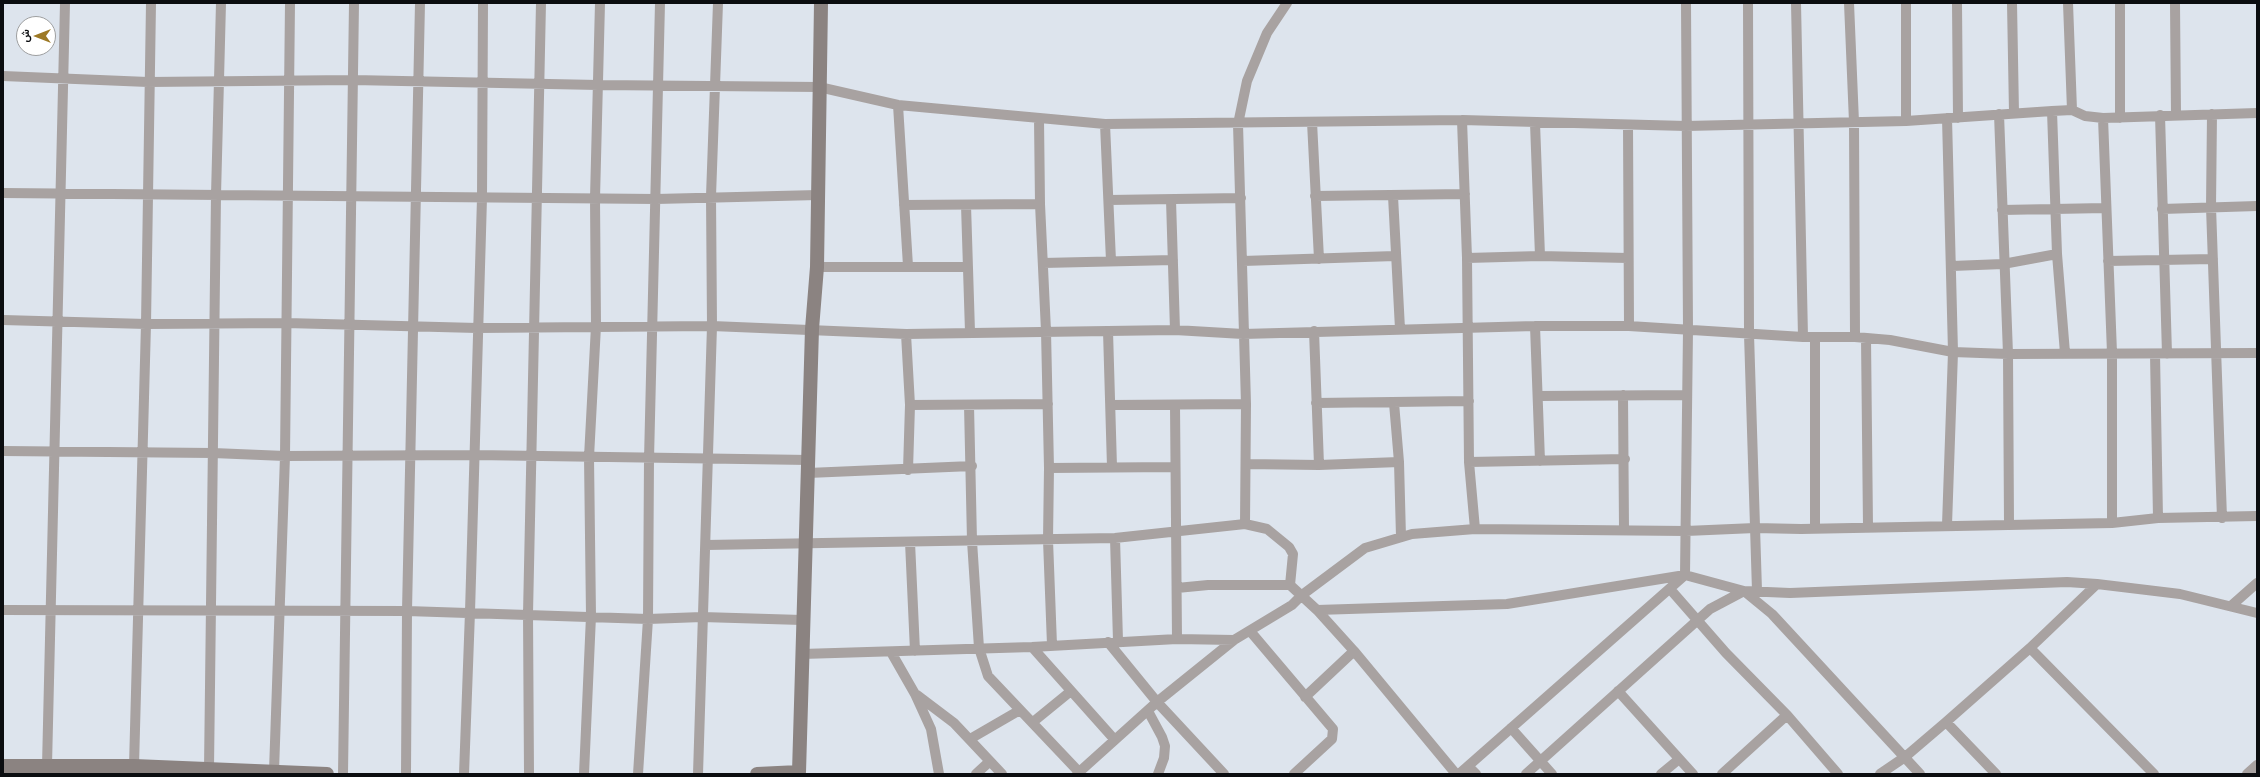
<!DOCTYPE html>
<meta charset="utf-8">
<style>
body{margin:0}
#map{position:relative;width:2260px;height:777px;overflow:hidden;background:#dde4ed;font-family:"Times New Roman",Vazirmatn,serif}
canvas{display:block}
.frame{position:absolute;inset:0;border:4px solid #0b0d10;pointer-events:none}
.north{position:absolute;left:16px;top:16px;width:40px;height:40px;box-sizing:border-box;background:#fff;border:1px solid #9d9e9f;border-radius:50%;rotate:270deg;font-size:11px;font-weight:700;line-height:16px;text-align:center;color:#0b0d10}
.north::after{content:'';display:block;margin:auto;width:14px;height:18px;background:#9d7925;clip-path:polygon(50% 0,100% 100%,50% 72%,0 100%)}
</style>
<div id="map">
<canvas width="2260" height="777"></canvas>
<div class="frame"></div>
<div class="north">ش</div>
</div>
<script>
const g = document.querySelector('canvas').getContext('2d');
g.lineJoin = 'round';
const toPath = rows => new Path2D(rows.map(r => 'M' + r).join(''));
function stroke(path, color, width, dash) { g.strokeStyle = color; g.lineWidth = width; g.lineCap = dash ? 'butt' : 'round'; g.setLineDash(dash || []); g.stroke(path); }
stroke(toPath([
 [1748,3,1749,334,1757,591],
 [1796,3,1803,337],
 [1849,3,1854,122,1855,337],
 [1906,3,1906,121],
 [1957,3,1958,118],
 [2012,3,2014,113],
 [2068,3,2072,110],
 [2120,3,2120,118],
 [2175,3,2176,115],
 [3,76,148,82,353,80,598,85,819,87,898,105,1105,124,1462,120,1686,126,1906,121,2052,111,2072,110,2085,116,2103,118,2257,113],
 [898,105,908,266],
 [2052,111,2057,254,2065,353],
 [1999,114,2008,354,2009,524],
 [2212,114,2211,207,2222,518],
 [2160,115,2167,354],
 [2103,118,2112,353,2112,523],
 [1039,119,1040,204,1046,331,1049,468,1048,540,1052,645],
 [1462,120,1467,258,1469,462,1475,529],
 [1312,122,1319,259],
 [1535,123,1540,256],
 [1105,124,1111,261],
 [1628,125,1629,326],
 [3,193,656,199,818,195],
 [1315,196,1465,194],
 [1393,196,1400,329],
 [1109,200,1241,198],
 [1171,200,1175,330],
 [904,205,1040,204],
 [966,205,970,332],
 [2162,209,2257,206],
 [2002,210,2105,208],
 [1467,258,1540,256,1628,258],
 [1243,261,1395,256],
 [2108,261,2213,259],
 [1043,263,1173,260],
 [1952,266,2003,264,2057,254],
 [817,267,967,267],
 [3,320,146,324,286,323,477,328,712,326,906,334,1175,330,1243,334,1535,326,1629,326,1803,337,1855,337,1890,340,1953,352,2008,354,2257,353],
 [1535,326,1540,461],
 [1108,331,1112,467],
 [1314,331,1319,465],
 [906,334,910,405,908,470],
 [1815,338,1815,528],
 [1866,338,1868,527],
 [2155,354,2158,518],
 [1623,395,1624,529],
 [1539,396,1687,395],
 [1316,403,1469,401],
 [1394,403,1399,462,1401,537],
 [910,405,1048,404],
 [969,405,972,541,979,648,988,676,1079,772],
 [1111,405,1246,404],
 [1175,405,1177,639],
 [3,451,213,453,285,456,475,455,809,460],
 [1469,462,1625,459],
 [1246,464,1319,465,1399,462],
 [1049,468,1175,467],
 [808,473,972,466],
 [1245,524,1246,404,1238,124,1247,81,1267,33,1287,3],
 [1947,525,1953,352,1947,118],
 [1115,538,1118,641],
 [910,542,915,651],
 [706,545,1115,538,1245,524,1267,529,1289,547,1293,554,1290,585,1317,610,1354,651,1456,774],
 [1177,588,1208,585,1290,585],
 [1670,589,1726,653,1787,715,1838,774],
 [2231,606,2257,583],
 [3,610,407,611,648,619,702,617,802,620],
 [1317,610,1507,604,1685,575,1744,591,1772,614,1920,774],
 [1250,631,1333,729,1332,739,1294,774],
 [1108,642,1157,702,1224,774],
 [1032,647,1114,739],
 [2030,648,2154,774],
 [891,652,915,694,931,729,939,774],
 [802,654,1032,647,1177,639,1234,640],
 [1618,691,1693,774],
 [917,695,954,723,1002,774],
 [1305,697,1354,651],
 [1148,711,1162,737,1165,746,1164,758,1158,774],
 [1033,722,1071,691],
 [1946,722,1996,774],
 [1511,728,1552,774],
 [970,739,1020,710],
 [47,766,65,3],
 [134,766,146,324,151,3],
 [1468,766,1476,774],
 [209,768,216,195,221,3],
 [274,771,285,456,290,3],
 [343,774,354,3],
 [406,774,407,611,420,3],
 [464,774,470,612,482,198,483,3],
 [529,774,528,614,541,3],
 [584,774,591,616,589,457,596,326,595,198,600,3],
 [638,774,648,619,649,459,660,3],
 [698,774,712,326,711,196,718,3],
 [976,774,989,762],
 [1077,774,1157,702,1234,640,1292,605,1302,595,1365,548,1412,534,1475,529,1686,531,1755,528,1801,529,2112,523,2158,518,2257,516],
 [1459,774,1685,575,1688,330,1686,3],
 [1526,774,1710,609,1744,591,1790,593,2067,582,2097,584,2180,594,2257,613],
 [1661,774,1678,760],
 [1722,774,1787,715],
 [1880,774,1905,757,1946,722,2030,648,2097,584],
 [2247,774,2257,765]
]), '#a8a2a1', 10);
stroke(toPath([
 [3,766,134,766,327,774],
 [757,774,799,772,812,329,817,267,821,3]
]), '#8b8381', 14);
</script>
